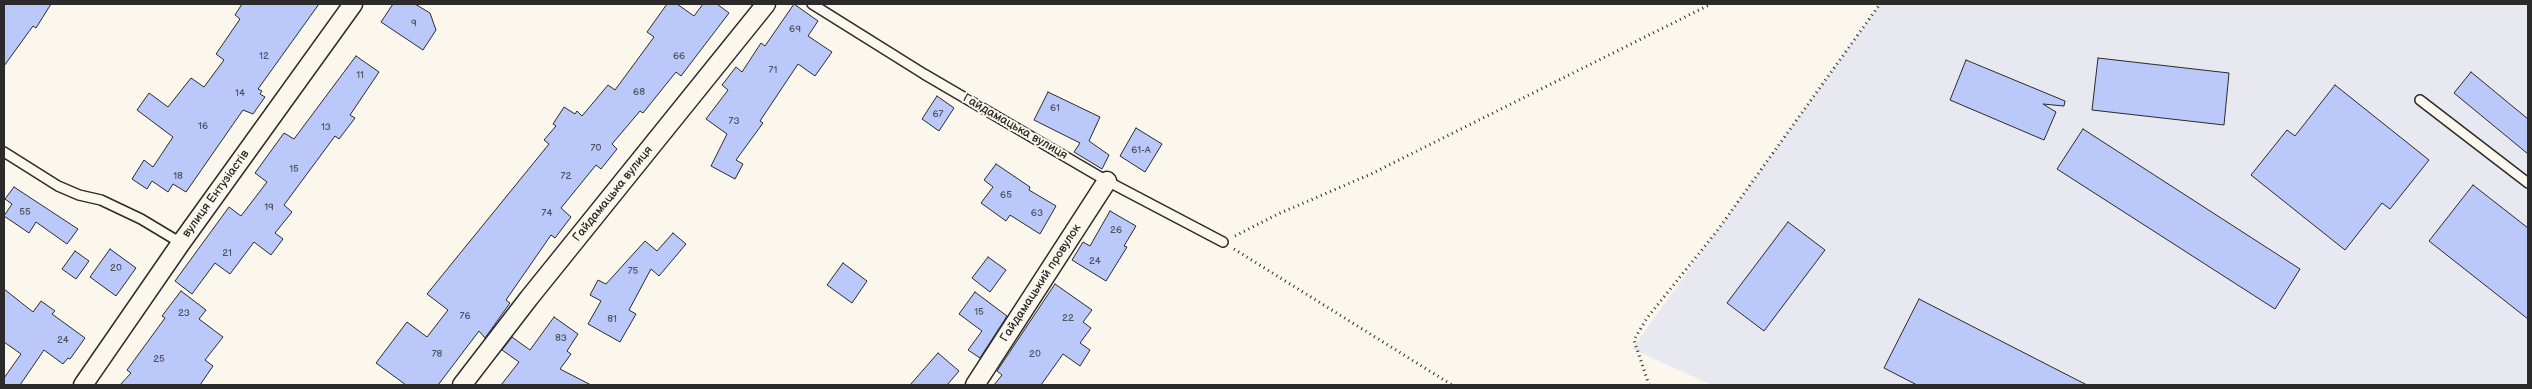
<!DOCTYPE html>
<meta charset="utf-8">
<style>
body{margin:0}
#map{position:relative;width:2532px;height:389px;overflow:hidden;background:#fbf7ec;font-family:"Balsamiq Sans",sans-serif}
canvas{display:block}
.frame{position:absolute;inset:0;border:5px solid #2b2b2b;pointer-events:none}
</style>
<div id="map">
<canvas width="2532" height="389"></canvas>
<div class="frame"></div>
</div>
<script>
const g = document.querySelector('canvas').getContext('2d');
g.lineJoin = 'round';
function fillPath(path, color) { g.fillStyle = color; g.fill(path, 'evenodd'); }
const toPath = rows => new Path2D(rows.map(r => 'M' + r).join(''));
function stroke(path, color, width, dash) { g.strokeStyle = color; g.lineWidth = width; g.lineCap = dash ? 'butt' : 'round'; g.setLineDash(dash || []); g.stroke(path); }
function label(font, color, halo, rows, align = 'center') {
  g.font = font + ' "Balsamiq Sans",sans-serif'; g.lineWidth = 4; g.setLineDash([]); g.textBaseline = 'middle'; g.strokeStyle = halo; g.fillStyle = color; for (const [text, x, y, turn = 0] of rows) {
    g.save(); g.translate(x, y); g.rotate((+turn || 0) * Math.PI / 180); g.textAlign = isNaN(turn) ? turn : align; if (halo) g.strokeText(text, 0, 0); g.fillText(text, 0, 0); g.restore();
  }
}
fillPath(toPath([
 [1880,4,2528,4,2528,385,1712,385,1632,349]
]), '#e8e9f0');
const building = toPath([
 [4,4,51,4,36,28,33,26,4,66,4,4],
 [242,4,319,4,258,89,262,91,260,94,265,97,253,114,243,110,186,192,173,184,168,192,152,181,147,189,132,179,144,160,153,167,173,137,137,110,149,93,168,107,191,78,204,87,224,60,216,54,240,19,235,15,242,4],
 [393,4,415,4,430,13,436,30,423,50,381,22,393,4],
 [667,4,677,4,694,16,703,4,717,4,729,13,681,76,676,72,643,113,640,111,612,144,617,149,601,169,596,165,561,208,571,217,555,238,551,235,506,300,510,303,485,338,479,331,438,385,406,385,376,363,407,322,427,337,448,310,427,294,549,144,544,140,556,126,553,124,564,107,575,114,577,111,582,116,608,85,615,90,654,37,647,32,667,4],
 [794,4,818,21,808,36,832,52,815,76,798,64,760,121,763,123,736,160,743,164,735,179,711,166,727,134,706,119,728,90,722,85,736,67,742,72,761,43,765,46,794,4],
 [356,56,379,72,350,115,355,118,339,139,335,136,284,205,292,212,275,233,283,239,271,255,254,242,230,274,215,263,192,294,175,281,229,207,241,216,267,182,255,173,284,133,294,139,356,56],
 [2098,58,2229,73,2224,125,2092,110,2098,58],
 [1966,60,2065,101,2064,106,2043,104,2056,112,2044,140,1950,100,1966,60],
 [2471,72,2528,119,2528,154,2454,93,2471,72],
 [2335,85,2429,160,2390,209,2382,203,2345,250,2251,175,2287,130,2295,136,2335,85],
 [1048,92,1100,117,1089,141,1109,155,1102,169,1074,152,1080,143,1034,120,1048,92],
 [937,96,954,108,939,131,922,119,937,96],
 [1136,128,1162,144,1145,172,1120,156,1136,128],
 [2083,129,2300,269,2275,309,2057,169,2083,129],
 [996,164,1030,187,1029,190,1056,206,1040,234,1010,215,1006,221,981,203,993,187,984,180,996,164],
 [2473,185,2528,228,2528,319,2429,241,2473,185],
 [14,187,78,229,67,244,36,222,29,233,4,216,12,204,5,199,14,187],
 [1110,211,1136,226,1124,246,1127,247,1106,281,1072,260,1083,242,1090,246,1110,211],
 [1788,222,1825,250,1764,331,1727,303,1788,222],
 [673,233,686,244,659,276,651,269,629,310,636,314,620,342,588,324,601,301,590,295,598,280,606,284,645,241,657,251,673,233],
 [110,249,136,268,116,296,90,277,110,249],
 [75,251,89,261,76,279,62,269,75,251],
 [988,257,1006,270,990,292,972,278,988,257],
 [843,263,867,281,852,303,827,285,843,263],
 [1055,284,1092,310,1083,322,1091,328,1080,343,1090,350,1080,366,1063,354,1041,385,994,385,1002,375,997,371,1055,284],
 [4,289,33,312,41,301,55,311,52,314,85,338,70,359,68,358,63,364,44,350,20,385,4,385,4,378,21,354,4,342,4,289],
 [181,291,206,310,199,319,223,337,205,360,213,366,200,385,120,385,131,373,127,370,165,318,162,316,181,291],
 [975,292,1007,316,980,358,968,350,982,331,959,314,975,292],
 [1919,299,2087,385,1917,385,1884,368,1919,299],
 [554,317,578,334,567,351,571,354,560,369,591,385,501,385,519,362,502,350,512,337,530,350,554,317],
 [938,353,959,371,947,385,910,385,938,353]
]);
fillPath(building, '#bbc9fa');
stroke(building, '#2b2b2b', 1);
const service = toPath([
 [812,4,924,74,1107,181,1223,242],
 [2420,100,2528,183],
 [4,152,58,186,79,195,101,200,141,219,181,243]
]);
const minor = toPath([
 [83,385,181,243,353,4],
 [462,385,529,298,766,4],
 [975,385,1107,181]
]);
stroke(service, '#2b2b2b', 12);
stroke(minor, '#2b2b2b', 21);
stroke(toPath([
 [1235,236,1278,214,1371,174,1711,4],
 [1234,249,1452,385],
 [1649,385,1634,340,1647,318,1717,231,1880,4]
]), '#2b2b2b', 3, [1, 4]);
stroke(service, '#fbf7ec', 9);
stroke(minor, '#fbf7ec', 18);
label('10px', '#4f525f', null, [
 ["9",414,23],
 ["69",795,29],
 ["12",264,56],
 ["66",679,56],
 ["71",773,70],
 ["11",360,75],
 ["68",639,92],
 ["14",240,93],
 ["61",1055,108],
 ["67",938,114],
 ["73",734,121],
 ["16",203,126],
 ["13",326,127],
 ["70",596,148],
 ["61-А",1141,150],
 ["15",294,169],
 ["18",178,176],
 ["72",566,176],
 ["65",1006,195],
 ["19",269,207],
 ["55",25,212],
 ["74",547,213],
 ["63",1037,213],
 ["26",1116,230],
 ["21",227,253],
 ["24",1095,261],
 ["20",116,268],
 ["75",633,271],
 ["15",979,312],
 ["23",184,313],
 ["76",465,316],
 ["22",1068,318],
 ["81",612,319],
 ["83",561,338],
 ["24",63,340],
 ["78",437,354],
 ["20",1035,354],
 ["25",159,359]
]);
label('12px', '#2b2b2b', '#fbf7ec', [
 ["Гайдамацька вулиця",1015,127,30],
 ["вулиця Ентузіастів",216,194,-54],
 ["Гайдамацька вулиця",613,194,-51],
 ["Гайдамацький провулок",1041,283,-57]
]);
</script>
